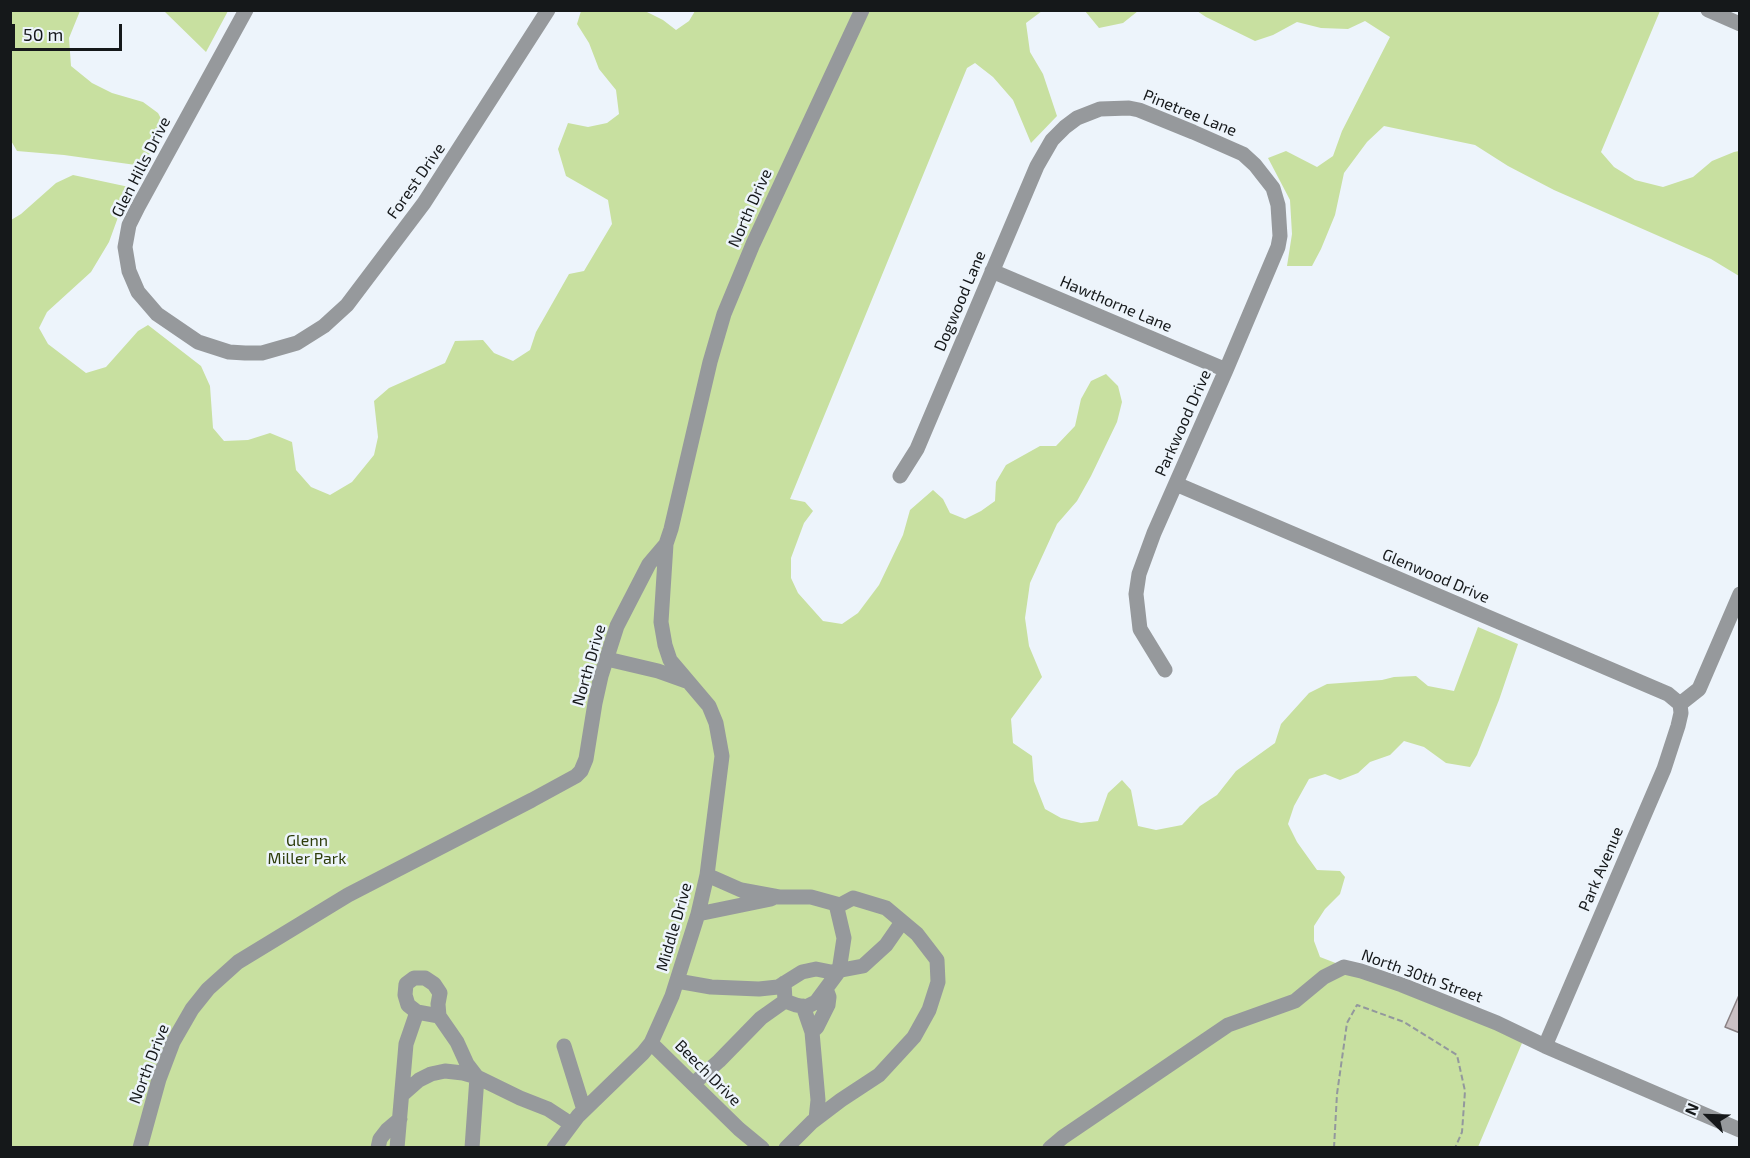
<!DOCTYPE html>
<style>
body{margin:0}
#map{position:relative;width:1750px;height:1158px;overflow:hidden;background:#edf4fb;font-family:"Exo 2",sans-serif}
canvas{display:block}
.frame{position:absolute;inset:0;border:12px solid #15181a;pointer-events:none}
.north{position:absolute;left:1678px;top:1086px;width:60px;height:60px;-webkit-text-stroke:4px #edf4fb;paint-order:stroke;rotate:293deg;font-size:16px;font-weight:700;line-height:24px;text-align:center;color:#15181a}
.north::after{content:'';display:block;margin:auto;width:21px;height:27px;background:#15181a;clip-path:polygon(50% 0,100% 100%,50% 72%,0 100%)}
.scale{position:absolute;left:12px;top:24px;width:110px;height:27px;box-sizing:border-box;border:3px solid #15181a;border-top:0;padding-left:8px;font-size:18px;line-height:21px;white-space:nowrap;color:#15181a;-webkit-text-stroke:4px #edf4fb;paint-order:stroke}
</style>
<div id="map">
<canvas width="1750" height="1158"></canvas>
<div class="frame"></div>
<div class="north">N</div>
<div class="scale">50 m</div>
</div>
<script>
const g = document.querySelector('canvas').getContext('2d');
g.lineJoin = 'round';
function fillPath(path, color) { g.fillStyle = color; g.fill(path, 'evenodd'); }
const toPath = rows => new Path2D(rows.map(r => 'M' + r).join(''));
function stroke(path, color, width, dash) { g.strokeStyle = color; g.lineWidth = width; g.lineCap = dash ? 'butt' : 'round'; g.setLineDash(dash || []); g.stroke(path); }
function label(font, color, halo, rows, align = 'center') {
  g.font = font + ' "Exo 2",sans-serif'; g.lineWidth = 5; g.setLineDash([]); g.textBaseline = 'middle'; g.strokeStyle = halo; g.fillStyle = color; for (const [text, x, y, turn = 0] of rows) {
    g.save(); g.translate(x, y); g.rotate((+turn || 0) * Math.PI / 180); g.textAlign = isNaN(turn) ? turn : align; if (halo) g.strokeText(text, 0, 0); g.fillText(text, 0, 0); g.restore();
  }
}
fillPath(toPath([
 [10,11,80,11,69,38,71,66,92,83,112,93,143,102,158,113,165,126,143,166,64,155,17,151,10,139],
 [164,11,228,11,206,52],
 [581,11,645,11,663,20,676,30,689,21,695,11,1042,11,1026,23,1030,52,1043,74,1057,116,1031,143,1013,100,993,77,975,63,967,68,790,499,805,502,813,511,804,523,791,558,791,578,798,593,823,621,842,624,858,613,879,585,903,535,910,510,933,490,943,499,950,513,965,519,981,511,995,501,996,482,1006,465,1040,446,1056,446,1075,426,1081,399,1091,381,1106,374,1118,386,1122,402,1117,422,1091,476,1077,501,1057,524,1030,583,1025,618,1029,646,1042,677,1011,719,1013,743,1032,756,1034,781,1045,809,1061,818,1081,823,1098,821,1108,793,1122,780,1131,790,1138,826,1156,830,1182,825,1200,806,1217,795,1236,771,1275,743,1281,724,1309,693,1327,684,1382,680,1394,677,1416,676,1428,686,1454,691,1478,627,1518,644,1499,700,1477,755,1470,767,1446,763,1424,747,1404,741,1390,755,1370,762,1358,773,1340,780,1325,774,1309,779,1294,806,1288,824,1297,842,1317,870,1340,871,1345,877,1340,894,1325,909,1314,926,1314,941,1320,957,1525,1036,1478,1147,11,1148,11,220,21,214,56,183,73,175,129,187,109,242,91,272,47,312,39,328,48,344,86,373,106,367,138,331,148,325,201,366,210,386,213,428,224,441,248,440,270,433,292,442,296,470,311,487,330,495,352,482,374,455,378,437,374,401,389,388,445,363,455,341,483,340,494,353,513,361,530,350,536,332,569,274,584,271,612,224,608,200,566,176,558,149,568,123,588,127,607,123,619,114,616,90,599,69,589,43,577,24],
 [1085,11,1138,11,1123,23,1099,28],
 [1197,11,1660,11,1601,152,1614,167,1635,180,1663,187,1693,177,1712,161,1734,152,1739,151,1739,276,1711,259,1554,190,1508,166,1475,145,1384,126,1367,142,1344,173,1335,215,1321,249,1312,266,1287,266,1292,234,1290,200,1268,158,1286,151,1317,167,1333,156,1342,131,1390,37,1365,21,1348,29,1321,28,1297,22,1273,35,1255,41,1206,17]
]), '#c8e0a0');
const building = toPath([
 [1740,993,1740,1033,1725,1027,1740,993]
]);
fillPath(building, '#cbc1c5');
stroke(building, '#898083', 1.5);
stroke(toPath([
 [1334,1148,1337,1094,1347,1023,1357,1005,1404,1022,1457,1055,1465,1091,1462,1132,1455,1148]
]), '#93989d', 2, [6, 3]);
stroke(toPath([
 [246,10,138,207,129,225,125,247,129,271,138,292,157,314,198,342,229,352,245,353,262,353,297,343,324,326,347,305,424,203,548,10],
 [1708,10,1740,24],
 [992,271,1226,370],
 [900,476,917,449,1037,166,1052,140,1065,127,1077,118,1100,109,1129,108,1139,110,1193,132,1243,154,1255,165,1273,188,1278,205,1280,236,1278,247,1226,370,1154,533,1139,574,1136,594,1140,629,1165,670],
 [1176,484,1668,694,1680,704],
 [607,659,658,671,686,681],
 [1680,704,1699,689,1740,594],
 [707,875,741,890,779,897,811,897,840,905,853,898,886,908,917,934,937,960,938,982,929,1010,914,1037,879,1075,841,1100,812,1122,786,1148],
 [698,914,771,899],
 [677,981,711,987,759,989,778,987,802,972,816,969,831,972,863,966,886,945,902,922],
 [785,1001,796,1005,806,1007,816,1002,839,971,844,938,836,904],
 [803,1006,812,1032,818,1100,816,1119],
 [439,1016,417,1012,408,1005,405,995,406,984,414,978,425,978,434,984,440,993,438,1004,439,1016,457,1042,467,1064,477,1077,520,1098,548,1109,571,1124],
 [812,1032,817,1027,828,1005,829,997,826,989],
 [651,1043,739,1129,762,1148],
 [564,1046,584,1110],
 [1545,1046,1664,769,1678,726,1681,713,1680,704],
 [693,1084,719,1061,761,1018,785,1001,784,983],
 [402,1095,419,1080,431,1074,445,1071,463,1073,477,1077,472,1148],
 [140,1148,159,1079,173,1042,192,1009,208,989,238,962,348,895,532,800,576,776,581,771,586,759,595,703,601,676,617,626,649,564,666,544,671,529,710,362,724,314,753,244,862,10],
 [378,1148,380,1139,387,1130,400,1119],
 [397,1148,406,1044,417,1012],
 [554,1148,578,1116,643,1053,651,1043,672,996,698,914,707,875,722,756,716,723,709,706,670,660,665,645,661,622,666,544],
 [1050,1148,1063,1137,1228,1025,1295,1001,1324,977,1344,967,1361,971,1402,985,1497,1023,1545,1046,1740,1130]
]), '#96999c', 15);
label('16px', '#15181a', '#edf4fb', [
 ["Pinetree Lane",1190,113,22],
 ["Glen Hills Drive",141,167,-63],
 ["Forest Drive",416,181,-55],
 ["North Drive",750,208,-66],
 ["Dogwood Lane",960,301,-67],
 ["Hawthorne Lane",1116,304,23],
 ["Parkwood Drive",1183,423,-66],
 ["Glenwood Drive",1436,576,23],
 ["North Drive",589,665,-74],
 ["Park Avenue",1601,869,-67],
 ["Middle Drive",674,927,-74],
 ["North 30th Street",1422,976,20],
 ["North Drive",149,1064,-69],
 ["Beech Drive",708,1073,45]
]);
label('16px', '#2f3e0c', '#edf4fb', [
 ["Glenn",307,841],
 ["Miller Park",307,859]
]);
</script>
